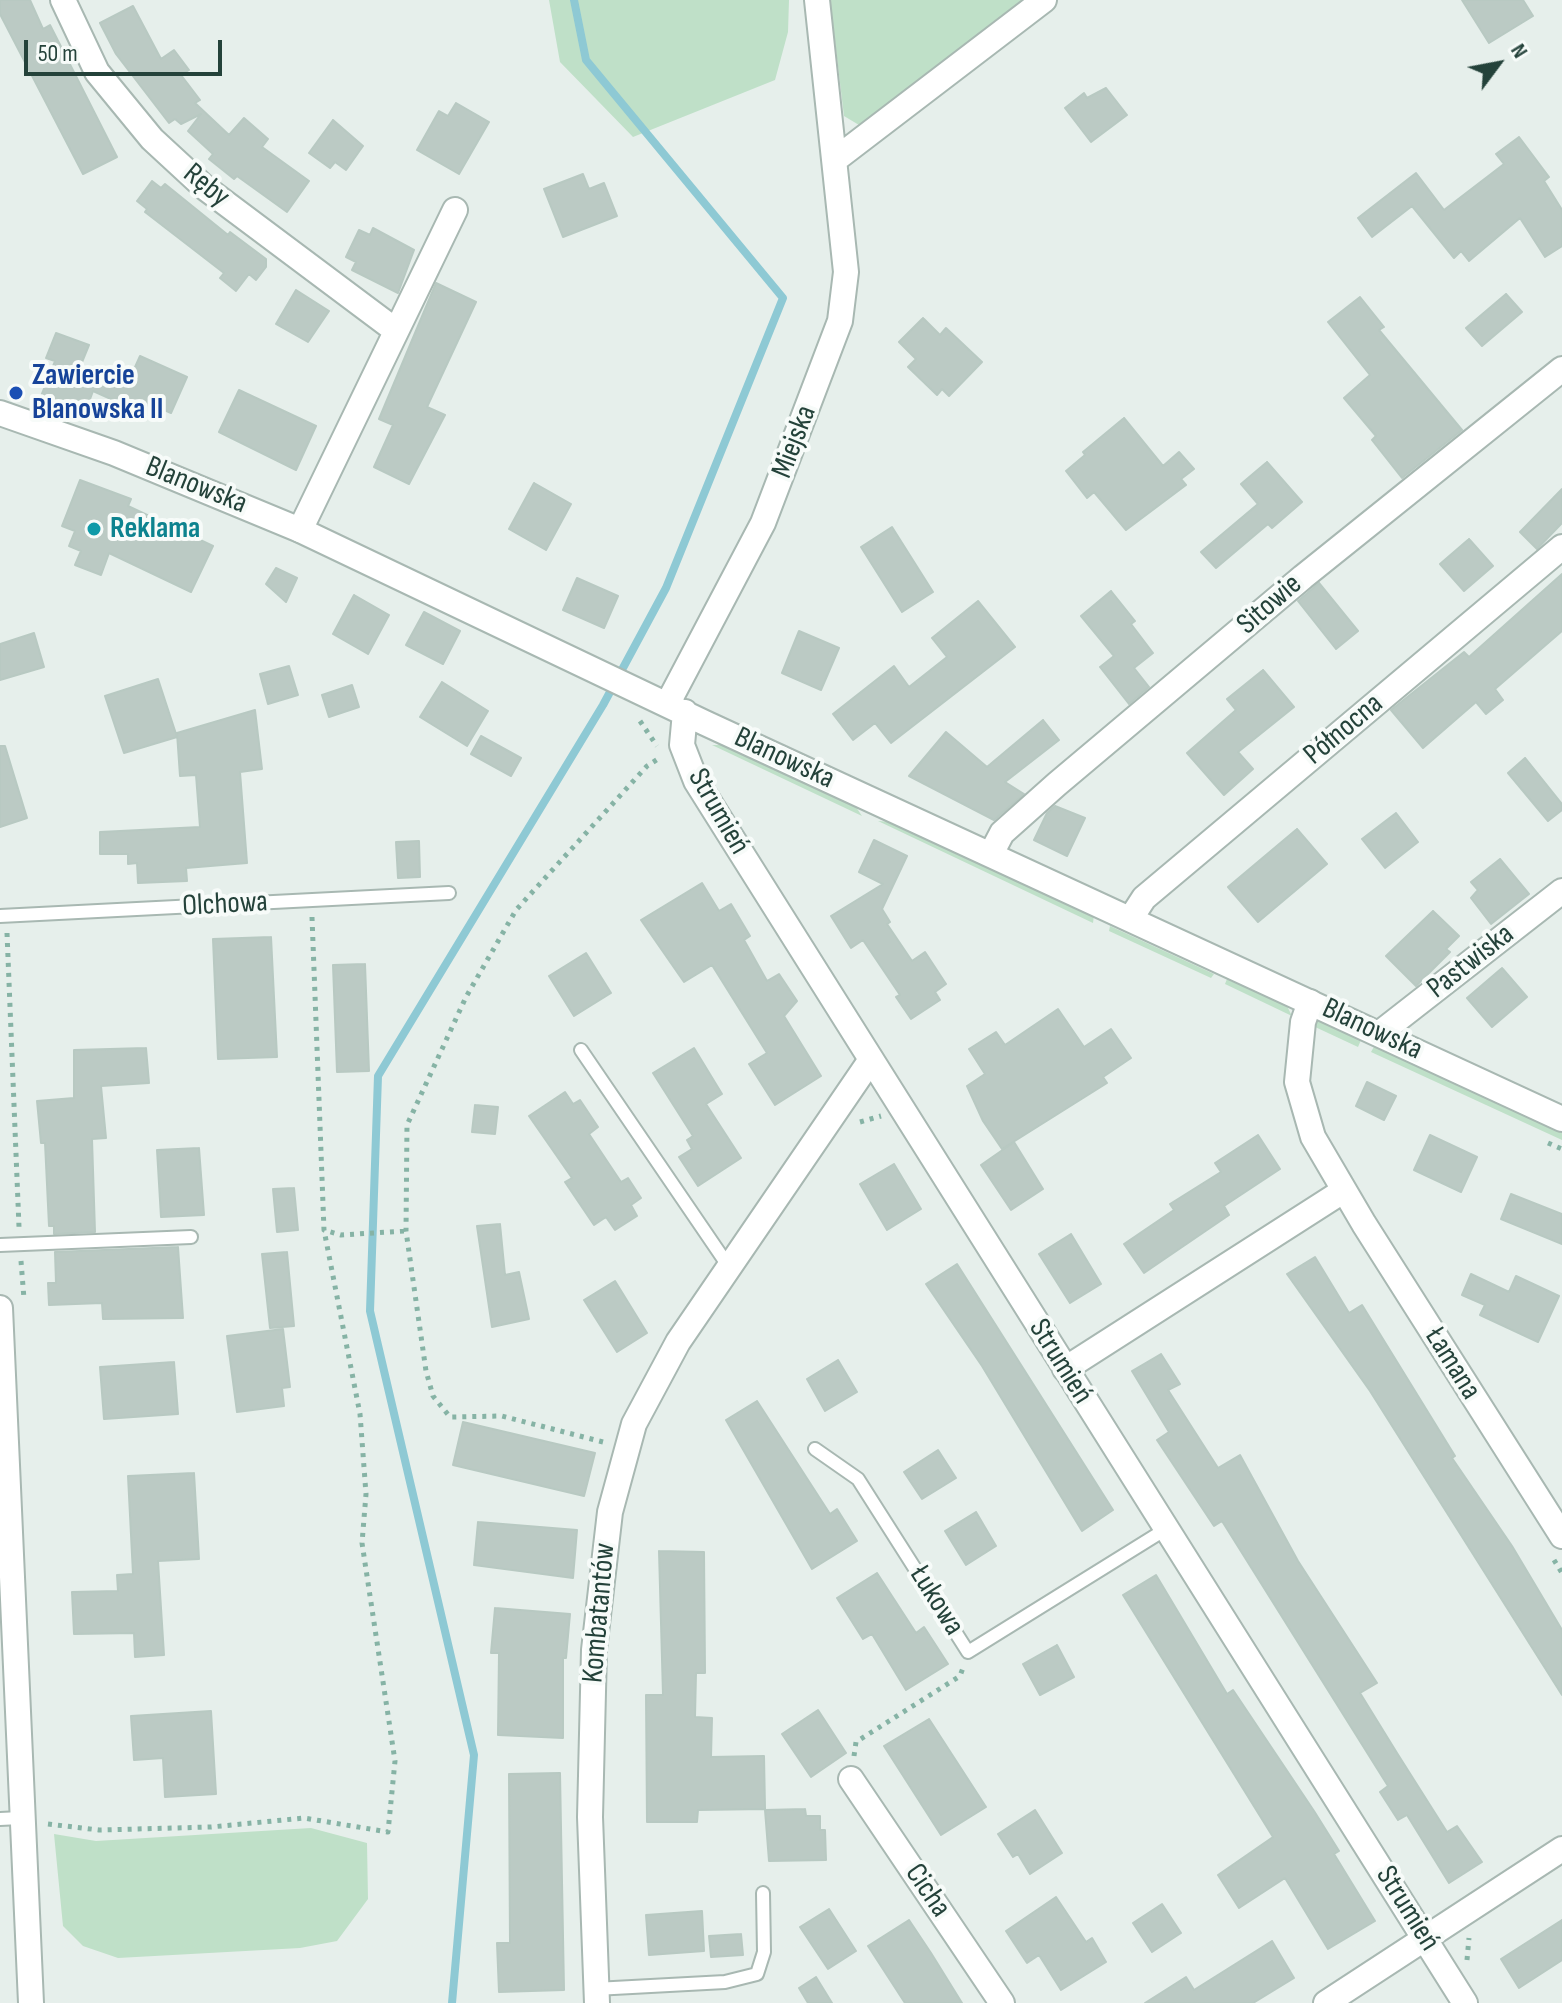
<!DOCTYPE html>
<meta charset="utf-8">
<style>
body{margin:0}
#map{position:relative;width:1562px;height:2003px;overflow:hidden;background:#e6efeb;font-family:"Sofia Sans Condensed",sans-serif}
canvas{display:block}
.north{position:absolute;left:1458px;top:24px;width:80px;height:80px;-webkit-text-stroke:6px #f7fbf9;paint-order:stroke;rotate:58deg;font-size:22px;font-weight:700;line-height:32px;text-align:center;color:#24423a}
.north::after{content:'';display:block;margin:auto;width:28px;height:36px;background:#24423a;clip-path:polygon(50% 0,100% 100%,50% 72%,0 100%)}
.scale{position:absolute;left:24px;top:40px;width:198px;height:36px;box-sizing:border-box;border:4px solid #24423a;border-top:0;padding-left:10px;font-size:24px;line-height:28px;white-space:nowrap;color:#24423a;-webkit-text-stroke:6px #f7fbf9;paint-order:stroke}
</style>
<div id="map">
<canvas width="1562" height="2003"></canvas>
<div class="north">N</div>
<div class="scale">50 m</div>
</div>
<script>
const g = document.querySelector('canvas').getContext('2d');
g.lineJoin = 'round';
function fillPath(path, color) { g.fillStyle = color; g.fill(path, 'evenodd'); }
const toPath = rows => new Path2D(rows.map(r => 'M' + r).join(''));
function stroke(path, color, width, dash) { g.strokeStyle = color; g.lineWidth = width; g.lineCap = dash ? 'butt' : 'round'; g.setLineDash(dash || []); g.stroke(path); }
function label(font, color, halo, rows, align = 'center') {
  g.font = font + ' "Sofia Sans Condensed",sans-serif'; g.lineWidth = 8; g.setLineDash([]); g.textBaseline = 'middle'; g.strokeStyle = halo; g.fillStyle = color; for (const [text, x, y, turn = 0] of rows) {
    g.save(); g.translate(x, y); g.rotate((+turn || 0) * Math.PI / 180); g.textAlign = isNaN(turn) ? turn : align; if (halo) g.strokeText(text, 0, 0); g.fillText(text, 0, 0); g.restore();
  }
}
fillPath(toPath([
 [549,0,789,0,788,32,775,80,633,137,560,62],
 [830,0,1024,0,859,125,844,116],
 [712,745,723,745,856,807,862,816],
 [878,821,891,822,1094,915,1093,923],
 [1110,926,1214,974,1211,978,1109,931],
 [1227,979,1287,1006,1292,1016,1225,984],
 [1317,1019,1361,1040,1358,1047,1313,1026],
 [1375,1045,1562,1132,1562,1140,1371,1052],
 [311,1828,367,1843,368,1899,337,1941,300,1948,118,1958,83,1946,63,1926,54,1834,96,1841]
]), '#bfe0c8');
stroke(toPath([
 [452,2003,474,1755,370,1311,378,1076,603,705,666,588,783,298,586,60,574,0]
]), '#8ec9d4', 8);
const building = toPath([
 [0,0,30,0,43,29,50,25,117,157,83,174,0,14,0,0],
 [1462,0,1523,0,1533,16,1489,43,1462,0],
 [133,6,161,59,174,50,189,70,181,75,200,100,195,103,229,135,244,118,268,139,262,147,309,181,287,212,237,176,234,179,209,159,213,154,188,131,201,114,181,124,175,119,169,123,116,54,100,23,133,6],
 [1106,88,1127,115,1091,142,1065,108,1084,93,1087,98,1106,88],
 [456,103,489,122,459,174,417,150,439,111,448,116,456,103],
 [333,120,363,146,346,170,335,162,330,168,309,153,333,120],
 [1519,137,1549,177,1544,181,1562,210,1562,246,1545,257,1520,218,1469,261,1461,251,1454,258,1412,206,1372,237,1358,218,1416,173,1444,210,1504,164,1496,154,1519,137],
 [583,174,589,189,604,183,617,216,563,237,544,189,583,174],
 [152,181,161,188,165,184,228,235,230,232,266,259,266,267,256,280,249,274,236,291,220,278,224,273,145,212,147,209,137,201,152,181],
 [373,228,414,250,398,293,352,270,356,262,346,257,359,230,370,235,373,228],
 [436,283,476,302,427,407,445,415,409,484,374,467,393,425,379,419,436,283],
 [296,290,329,311,308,342,276,324,296,290],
 [1506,294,1522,312,1482,346,1466,328,1506,294],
 [1360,297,1384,327,1379,330,1462,430,1402,478,1372,440,1376,436,1344,398,1370,375,1328,322,1360,297],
 [923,318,940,335,946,328,982,362,949,396,942,389,937,395,908,367,916,359,899,342,923,318],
 [56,333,89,345,80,367,127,385,140,356,187,377,171,413,162,409,158,420,93,391,85,413,41,396,55,361,46,358,56,333],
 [239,390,316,426,296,470,219,432,239,390],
 [1124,418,1163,466,1179,452,1194,469,1181,479,1186,485,1126,530,1094,492,1087,498,1066,471,1085,455,1083,452,1124,418],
 [1267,462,1302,502,1272,528,1268,524,1216,568,1201,552,1258,504,1241,484,1267,462],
 [80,480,131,499,128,506,213,546,191,592,109,553,101,575,75,565,81,551,69,546,75,531,62,526,80,480],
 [534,483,571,504,546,550,509,529,534,483],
 [1562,489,1562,523,1537,549,1520,532,1562,489],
 [892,527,933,592,902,612,861,547,892,527],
 [1469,539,1493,566,1464,591,1440,564,1469,539],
 [276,568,297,578,286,602,266,584,276,568],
 [1562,574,1562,631,1495,689,1503,700,1486,714,1476,702,1423,748,1391,710,1464,652,1469,657,1562,574],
 [577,578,618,596,604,628,563,610,577,578],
 [1319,583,1358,631,1336,649,1298,601,1319,583],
 [1111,591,1135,621,1131,624,1153,653,1134,668,1149,687,1129,704,1100,667,1114,656,1081,616,1111,591],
 [354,595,389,615,368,654,333,634,354,595],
 [978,601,1015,647,891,743,875,723,853,740,833,714,894,666,909,687,947,657,932,638,978,601],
 [424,612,460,631,443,664,406,645,424,612],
 [799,631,839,648,821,690,782,673,799,631],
 [34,633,44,667,0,680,0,644,34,633],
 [289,666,298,695,268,704,260,674,289,666],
 [1263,670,1294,707,1238,752,1253,769,1224,795,1187,753,1236,710,1227,699,1263,670],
 [158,679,177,737,124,753,105,696,158,679],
 [442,682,488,711,467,746,420,717,442,682],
 [352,685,359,707,329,717,322,695,352,685],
 [255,710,262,769,240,772,247,863,186,868,187,881,138,883,137,863,128,864,128,854,100,854,100,832,200,827,196,775,180,776,177,733,255,710],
 [1043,720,1059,740,1005,782,1024,794,994,820,909,776,946,732,987,767,1043,720],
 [481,736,521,758,511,776,471,754,481,736],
 [0,746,5,746,27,818,0,827,0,746],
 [1525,758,1562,804,1562,810,1548,821,1508,773,1525,758],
 [1055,806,1085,818,1067,856,1034,840,1047,813,1055,806],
 [1396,813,1418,842,1385,868,1362,839,1396,813],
 [1297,829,1327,864,1258,922,1228,887,1297,829],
 [874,840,907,856,882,909,890,922,887,924,912,961,925,952,946,984,935,992,940,1000,911,1019,896,997,900,995,863,940,851,948,831,916,883,884,859,872,874,840],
 [419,841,420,877,398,878,396,842,419,841],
 [1500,859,1529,894,1491,924,1471,898,1478,890,1471,882,1500,859],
 [702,883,719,911,731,904,750,936,744,940,767,981,779,974,797,1001,784,1016,821,1076,775,1105,749,1064,767,1053,712,965,684,982,641,920,702,883],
 [1433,911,1459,936,1446,949,1450,952,1416,986,1386,956,1433,911],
 [271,937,277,1057,218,1059,213,939,271,937],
 [586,953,611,993,574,1016,549,976,586,953],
 [365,964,369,1071,337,1072,333,965,365,964],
 [1502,968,1527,997,1492,1027,1467,998,1502,968],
 [1058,1009,1084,1047,1111,1029,1131,1058,1103,1077,1107,1083,1002,1149,983,1121,967,1086,985,1074,969,1049,996,1032,1005,1045,1058,1009],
 [146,1048,149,1083,101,1086,106,1138,92,1139,95,1232,54,1234,54,1226,49,1226,45,1143,41,1143,37,1101,74,1098,74,1050,146,1048],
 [694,1048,722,1094,706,1104,741,1158,698,1186,679,1157,692,1149,687,1140,693,1136,653,1073,694,1048],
 [1367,1082,1396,1096,1384,1120,1356,1106,1367,1082],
 [565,1092,573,1104,580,1100,598,1127,589,1134,621,1182,628,1178,641,1198,631,1205,637,1216,615,1230,606,1217,594,1225,565,1182,572,1178,529,1116,565,1092],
 [475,1105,498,1107,495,1134,472,1132,475,1105],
 [1258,1135,1280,1169,1224,1206,1229,1215,1144,1273,1124,1244,1174,1210,1170,1204,1221,1172,1215,1163,1258,1135],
 [1430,1135,1477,1157,1461,1192,1414,1170,1430,1135],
 [1014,1142,1043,1189,1011,1210,981,1165,1014,1142],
 [199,1148,204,1215,161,1217,157,1150,199,1148],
 [894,1164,921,1209,887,1230,860,1184,894,1164],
 [294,1188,298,1230,277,1232,273,1189,294,1188],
 [1511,1194,1562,1214,1562,1244,1501,1219,1511,1194],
 [500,1224,505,1275,519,1272,529,1319,492,1327,477,1226,500,1224],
 [1071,1234,1101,1284,1070,1303,1039,1254,1071,1234],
 [178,1247,183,1318,103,1319,102,1303,49,1305,48,1283,56,1283,55,1252,178,1247],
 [287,1252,294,1326,270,1328,262,1254,287,1252],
 [1315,1257,1349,1313,1362,1305,1455,1456,1452,1458,1512,1546,1562,1630,1562,1695,1370,1391,1287,1274,1315,1257],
 [957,1264,1113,1510,1082,1531,982,1366,926,1284,957,1264],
 [1471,1274,1509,1292,1516,1276,1559,1296,1538,1342,1480,1315,1485,1305,1462,1295,1471,1274],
 [615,1281,647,1333,617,1352,584,1300,615,1281],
 [283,1329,290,1387,282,1388,284,1406,237,1412,227,1336,283,1329],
 [1161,1354,1180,1384,1168,1390,1218,1468,1240,1455,1298,1561,1377,1683,1360,1693,1397,1753,1447,1832,1457,1826,1482,1862,1449,1883,1407,1815,1398,1820,1380,1792,1388,1786,1222,1521,1214,1526,1157,1440,1169,1432,1132,1371,1161,1354],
 [838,1360,857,1392,825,1411,807,1379,838,1360],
 [174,1362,178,1414,104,1419,100,1367,174,1362],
 [757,1401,830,1514,837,1509,857,1541,812,1569,726,1420,757,1401],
 [463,1422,595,1453,584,1496,453,1465,463,1422],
 [938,1450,956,1478,922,1499,904,1472,938,1450],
 [194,1473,199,1559,158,1561,164,1655,135,1657,134,1633,74,1634,72,1592,118,1591,117,1575,133,1574,128,1476,194,1473],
 [976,1512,996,1546,966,1565,945,1531,976,1512],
 [478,1522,577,1530,573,1578,474,1565,478,1522],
 [659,1551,704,1552,705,1673,696,1673,695,1717,712,1718,711,1757,764,1756,765,1809,698,1810,697,1822,647,1822,646,1695,663,1695,659,1551],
 [877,1573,916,1633,924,1627,948,1664,906,1690,872,1634,863,1639,837,1598,877,1573],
 [1156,1575,1227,1694,1233,1690,1314,1811,1339,1851,1334,1854,1375,1921,1328,1949,1285,1878,1239,1908,1218,1875,1273,1837,1123,1595,1156,1575],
 [495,1608,570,1614,566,1658,563,1658,563,1738,498,1735,499,1653,491,1653,495,1608],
 [1057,1645,1074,1677,1040,1695,1023,1664,1057,1645],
 [818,1710,846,1753,811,1777,782,1734,818,1710],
 [211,1711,216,1794,165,1797,163,1758,134,1760,131,1716,211,1711],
 [929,1719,986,1807,941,1835,884,1746,929,1719],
 [560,1773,564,1990,499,1992,497,1943,510,1943,509,1774,560,1773],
 [805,1809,806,1816,820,1816,820,1830,825,1830,826,1860,769,1861,765,1810,805,1809],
 [1035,1810,1062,1853,1030,1874,1018,1854,1013,1857,998,1834,1035,1810],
 [1056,1897,1086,1942,1092,1938,1106,1962,1061,1990,1039,1955,1027,1963,1006,1931,1056,1897],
 [1162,1904,1181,1933,1152,1952,1133,1923,1162,1904],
 [829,1909,856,1951,828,1969,800,1927,829,1909],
 [702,1911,704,1951,649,1955,646,1915,702,1911],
 [909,1920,931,1953,962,2003,905,2003,868,1946,909,1920],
 [1562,1920,1562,1960,1519,1988,1501,1959,1562,1920],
 [741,1934,743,1955,711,1957,709,1936,741,1934],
 [1272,1941,1294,1978,1253,2003,1145,2003,1186,1977,1194,1990,1272,1941],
 [816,1977,832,2003,808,2003,799,1988,816,1977]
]);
fillPath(building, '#bbcac4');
stroke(building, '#b8c9c2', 2);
const service = toPath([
 [0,916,449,893],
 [581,1050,729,1267],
 [0,1245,191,1237],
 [815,1449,858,1479,968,1652,1166,1529],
 [0,1819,20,1818],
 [595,1989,725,1982,757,1974,764,1952,763,1893]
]);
const minor = toPath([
 [63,0,97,72,152,139,204,187,395,330],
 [836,159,1044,0],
 [300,530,455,210],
 [668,703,763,523,840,321,846,272,817,0],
 [991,854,1002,833,1057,784,1303,577,1562,369],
 [1131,918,1144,898,1562,547],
 [1310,1002,1303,1022,1297,1082,1313,1137,1364,1224,1562,1536],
 [1380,1033,1562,891],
 [1065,1369,1343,1191],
 [851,1779,1002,2003],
 [597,2003,590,1817,594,1650,610,1512,634,1424,678,1342,870,1061],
 [1326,2003,1562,1849]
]);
const tertiary = toPath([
 [0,413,114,453,300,530,705,723,1562,1119],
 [685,712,682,745,696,781,1465,2003],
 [0,1308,31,2003]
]);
stroke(service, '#a8b8b2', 16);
stroke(minor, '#a8b8b2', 28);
stroke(tertiary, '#a8b8b2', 28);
stroke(toPath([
 [640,721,657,746],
 [312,917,324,1230,341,1235,406,1231],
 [7,933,19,1227],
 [860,1122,881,1116],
 [1548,1143,1562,1149],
 [21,1261,24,1299],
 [603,1442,502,1416,450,1417,433,1396,426,1371,406,1231,407,1125,466,997,516,910,647,766,661,757],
 [1554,1560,1562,1573],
 [854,1756,856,1742,960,1676,963,1668],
 [48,1824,99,1830,211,1827,304,1818,388,1832,395,1761,362,1543,366,1494,360,1414,324,1230],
 [1467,1960,1469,1938]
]), '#86b3a5', 5, [4, 6]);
stroke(service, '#fff', 12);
stroke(minor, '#fff', 24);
stroke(tertiary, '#fff', 24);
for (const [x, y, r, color] of [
 [16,393,8,"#1a4fb4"],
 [94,529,8,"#0f9aa8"]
]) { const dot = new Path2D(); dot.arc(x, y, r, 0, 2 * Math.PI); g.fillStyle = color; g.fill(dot); stroke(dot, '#f7fbf9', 3); }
label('30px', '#24423a', '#f7fbf9', [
 ["Ręby",206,186,39],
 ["Miejska",795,442,-69],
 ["Blanowska",196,486,22],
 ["Sitowie",1270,605,-41],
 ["Północna",1344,730,-40],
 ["Blanowska",784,759,25],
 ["Strumień",718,812,60],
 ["Olchowa",225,905,-3],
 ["Pastwiska",1471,962,-38],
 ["Blanowska",1372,1030,25],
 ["Strumień",1060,1362,58],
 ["Łamana",1452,1364,58],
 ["Łukowa",936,1601,58],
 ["Kombatantów",600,1613,-85],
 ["Cicha",927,1891,56],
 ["Strumień",1407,1909,58]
]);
label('bold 30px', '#164399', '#f7fbf9', [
 ["Zawiercie",32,376],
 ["Blanowska II",32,410]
], 'left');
label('bold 30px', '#0d838f', '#f7fbf9', [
 ["Reklama",110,529]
], 'left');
</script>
